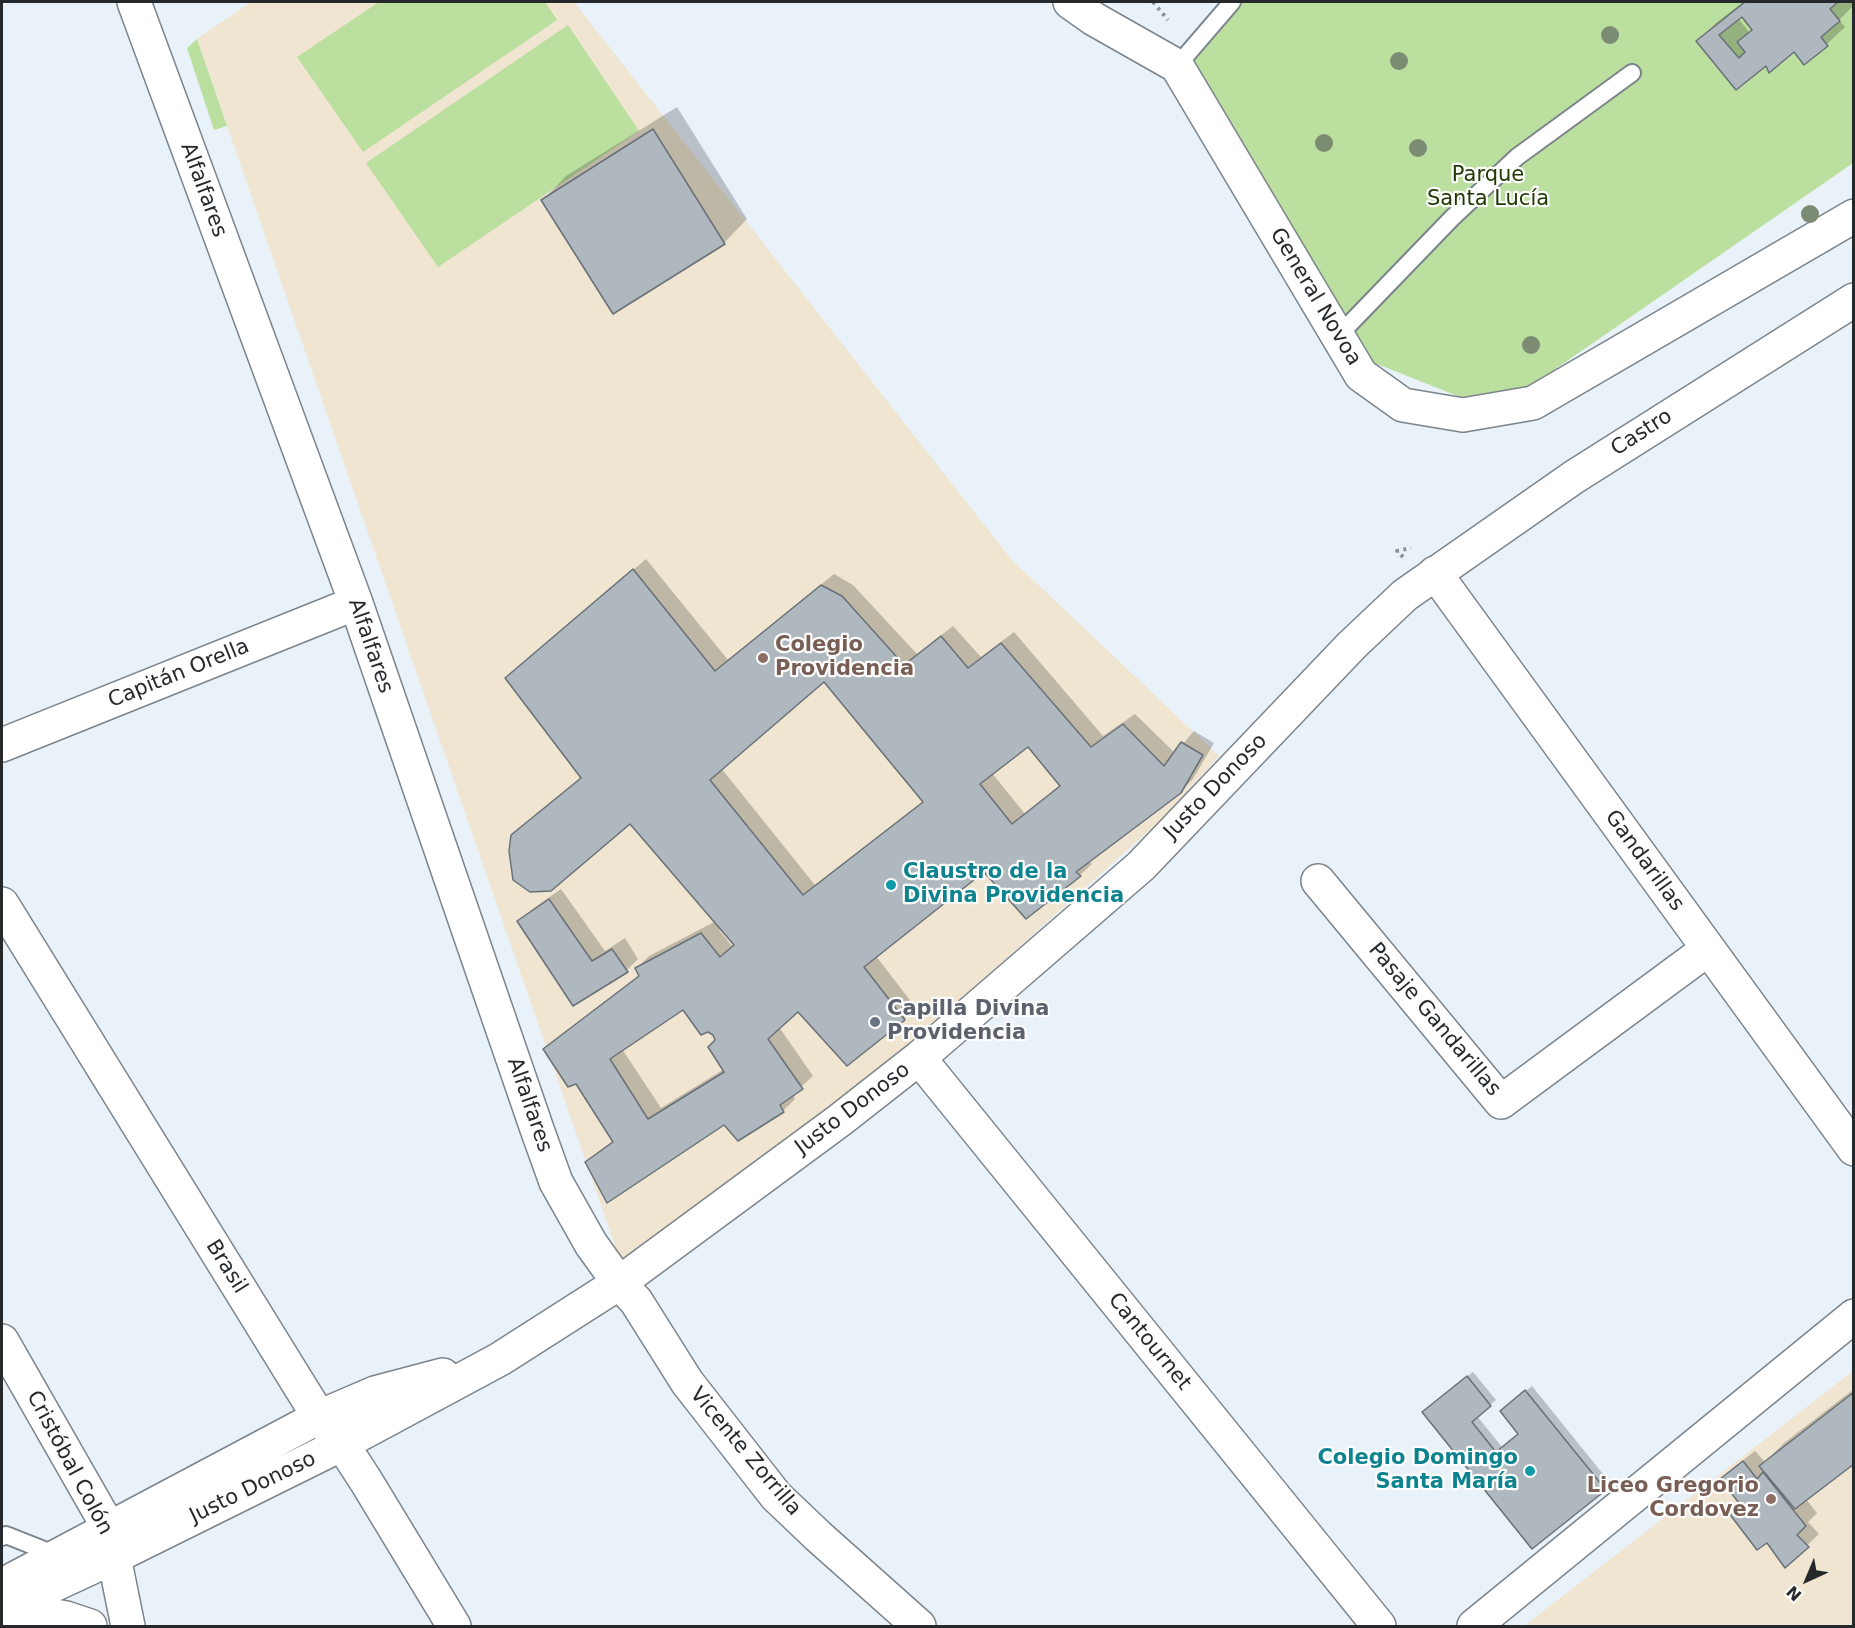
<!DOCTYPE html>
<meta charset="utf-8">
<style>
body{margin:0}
#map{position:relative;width:1855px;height:1628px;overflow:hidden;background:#e9f1f9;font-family:"DejaVu Sans",sans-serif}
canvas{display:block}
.frame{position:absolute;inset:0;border:3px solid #26292c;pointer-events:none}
.north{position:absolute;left:1777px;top:1550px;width:60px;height:60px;-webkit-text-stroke:4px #fdfdfd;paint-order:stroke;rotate:224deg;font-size:16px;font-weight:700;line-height:24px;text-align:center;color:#26292c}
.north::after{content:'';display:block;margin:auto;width:21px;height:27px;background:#26292c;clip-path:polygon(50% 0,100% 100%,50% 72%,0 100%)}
</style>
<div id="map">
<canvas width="1855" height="1628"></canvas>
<div class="frame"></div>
<div class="north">N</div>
</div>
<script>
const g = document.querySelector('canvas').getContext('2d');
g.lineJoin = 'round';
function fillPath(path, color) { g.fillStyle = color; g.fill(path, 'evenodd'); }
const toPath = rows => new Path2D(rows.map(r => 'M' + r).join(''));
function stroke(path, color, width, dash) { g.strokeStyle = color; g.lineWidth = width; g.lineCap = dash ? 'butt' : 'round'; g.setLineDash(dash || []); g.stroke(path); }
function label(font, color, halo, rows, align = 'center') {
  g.font = font + ' "DejaVu Sans",sans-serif'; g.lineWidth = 4.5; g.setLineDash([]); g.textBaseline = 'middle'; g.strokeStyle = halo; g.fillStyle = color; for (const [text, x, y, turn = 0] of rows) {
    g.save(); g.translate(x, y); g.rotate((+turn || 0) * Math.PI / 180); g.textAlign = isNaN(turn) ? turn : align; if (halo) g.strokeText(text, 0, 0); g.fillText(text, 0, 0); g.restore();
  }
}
fillPath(toPath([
 [251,2,574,2,1011,559,1219,756,1162,819,896,1057,642,1247,620,1260,197,39],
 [1853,1371,1853,1626,1524,1626]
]), '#efe5d0');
fillPath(toPath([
 [379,2,545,2,557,20,363,152,297,57],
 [1233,2,1853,2,1853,163,1528,388,1465,399,1372,362,1188,54],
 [568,25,639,131,438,267,366,163],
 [197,39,227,126,214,130,187,48]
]), '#bbdf9e');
fillPath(toPath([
 [1743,2,1854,2,1854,5,1839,20,1845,27,1827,44,1804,63,1794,50,1766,64,1737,88,1698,41,1716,23],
 [1742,15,1753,29,1749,32,1738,18],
 [677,107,747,219,724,243,543,200,566,176],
 [646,559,728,660,834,574,853,585,917,654,953,626,981,657,1014,632,1103,736,1135,714,1175,753,1194,731,1214,743,1193,779,1180,792,1088,861,1092,864,1080,875,984,870,876,956,916,1008,904,1019,798,1010,779,1027,813,1076,793,1094,795,1099,783,1111,738,1139,724,1123,587,1163,599,1151,614,1140,576,1082,545,1049,557,1038,640,975,637,968,649,956,716,921,630,822,512,836,525,824,582,777,507,678],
 [824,680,924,801,815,885,721,768],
 [1028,745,1060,785,1025,814,992,773],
 [721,928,735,944,732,946,719,930],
 [683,1008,714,1033,724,1069,661,1108,622,1049],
 [561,889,605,951,625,938,638,959,627,970,574,1004,519,922,531,910],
 [1473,1372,1496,1400,1477,1416,1502,1447,1519,1433,1507,1406,1532,1386,1611,1484,1533,1547,1429,1407],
 [1854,1389,1854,1462,1806,1499,1817,1513,1808,1522,1819,1534,1785,1566,1767,1541,1730,1512,1740,1502,1722,1479,1733,1468,1755,1451,1765,1462,1784,1443]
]), '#0003');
const building = toPath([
 [1745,2,1838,2,1830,9,1840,21,1821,37,1828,46,1804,65,1794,52,1769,73,1766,66,1736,90,1696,41,1745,2],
 [1742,17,1752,30,1737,42,1745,52,1739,58,1719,35,1742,17],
 [653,129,725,244,613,314,541,200,653,129],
 [633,569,715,671,821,585,842,596,904,665,941,636,968,668,1001,643,1091,747,1123,724,1164,766,1181,742,1203,755,1181,793,1076,872,1081,876,1026,919,984,872,864,967,905,1020,847,1066,798,1012,768,1039,803,1089,780,1105,784,1112,738,1141,724,1125,607,1203,585,1162,613,1142,576,1084,568,1087,543,1049,639,976,635,968,701,933,720,957,734,945,630,824,551,891,530,892,513,880,509,851,511,835,581,778,505,678,633,569],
 [824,682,923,802,803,895,710,780,824,682],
 [1028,747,1060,786,1012,824,980,784,1028,747],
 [683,1010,701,1035,708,1032,713,1035,715,1040,708,1047,724,1072,648,1119,610,1059,683,1010],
 [549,899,592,961,612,949,628,972,573,1006,517,921,549,899],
 [1467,1376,1491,1406,1472,1422,1496,1452,1518,1434,1500,1411,1525,1390,1606,1490,1532,1549,1422,1412,1467,1376],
 [1854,1392,1854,1464,1795,1509,1759,1466,1854,1392],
 [1743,1461,1757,1479,1763,1472,1806,1526,1797,1535,1809,1547,1785,1568,1767,1543,1757,1550,1728,1512,1739,1503,1720,1479,1743,1461]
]);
fillPath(building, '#afb7bf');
stroke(building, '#697077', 1.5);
const lane = toPath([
 [1177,66,1232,2],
 [1338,336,1452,218,1517,157,1632,73],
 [2,1537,6,1535,59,1556]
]);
const street = toPath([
 [1070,2,1094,19,1177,66,1361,375,1403,405,1463,415,1533,403,1854,216],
 [1435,573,1854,1149],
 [1318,881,1501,1102,1708,949],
 [619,1283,636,1301,687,1382,776,1496,818,1536,919,1626],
 [2,1341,110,1530,114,1556]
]);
const secondary = toPath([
 [134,2,356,603,538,1132,556,1182,591,1244,619,1283],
 [2,745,356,603],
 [2,904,319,1417,342,1444,366,1481,454,1626],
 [919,1058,1379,1626],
 [114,1557,128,1626],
 [12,1580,319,1417,375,1393,443,1375],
 [2,1609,114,1557,342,1444,500,1359,619,1283,840,1120,919,1058,1141,866,1352,645,1405,595,1574,477,1854,300],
 [2,1615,22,1613,44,1614,66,1618,90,1626],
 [1474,1626,1854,1316]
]);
stroke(lane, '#7c848b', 20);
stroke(street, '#7c848b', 36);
stroke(secondary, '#7c848b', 36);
stroke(toPath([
 [1153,2,1168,20],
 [1403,557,1397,551,1411,548]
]), '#8c9297', 4, [3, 4.5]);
stroke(lane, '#fff', 16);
stroke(street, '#fff', 33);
stroke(secondary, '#fff', 33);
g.fillStyle = '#7b8c72';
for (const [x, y] of [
 [1610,35],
 [1399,61],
 [1324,143],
 [1418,148],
 [1810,214],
 [1531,345]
]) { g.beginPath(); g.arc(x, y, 9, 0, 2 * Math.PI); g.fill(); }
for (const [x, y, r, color] of [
 [763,658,6,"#8d6e63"],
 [891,885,6,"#0f9aa8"],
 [875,1022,6,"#6b7280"],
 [1530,1471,6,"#0f9aa8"],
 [1771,1499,6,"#8d6e63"]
]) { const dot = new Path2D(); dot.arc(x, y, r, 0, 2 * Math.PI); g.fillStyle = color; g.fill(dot); stroke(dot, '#fdfdfd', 2); }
label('21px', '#213a03', '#fdfdfd', [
 ["Parque",1488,176],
 ["Santa Lucía",1488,200]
]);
label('21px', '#26292c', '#fdfdfd', [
 ["Alfalfares",203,190,70],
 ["General Novoa",1315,297,59],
 ["Castro",1642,433,-33],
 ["Alfalfares",370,646,71],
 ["Capitán Orella",179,674,-22],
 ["Justo Donoso",1216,787,-46],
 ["Gandarillas",1644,861,54],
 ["Pasaje Gandarillas",1434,1020,50],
 ["Alfalfares",529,1105,71],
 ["Justo Donoso",853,1109,-37],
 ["Brasil",226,1267,58],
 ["Cantournet",1149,1342,51],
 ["Vicente Zorrilla",745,1452,50],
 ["Cristóbal Colón",69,1463,62],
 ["Justo Donoso",253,1488,-26]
]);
label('bold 21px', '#785e54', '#fdfdfd', [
 ["Colegio",775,646],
 ["Providencia",775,670],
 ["Liceo Gregorio",1759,1487,"right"],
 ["Cordovez",1759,1511,"right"]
], 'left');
label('bold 21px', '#0d838f', '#fdfdfd', [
 ["Claustro de la",903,873],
 ["Divina Providencia",903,897],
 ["Colegio Domingo",1518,1459,"right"],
 ["Santa María",1518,1483,"right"]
], 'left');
label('bold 21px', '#5b616d', '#fdfdfd', [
 ["Capilla Divina",887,1010],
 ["Providencia",887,1034]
], 'left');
</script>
